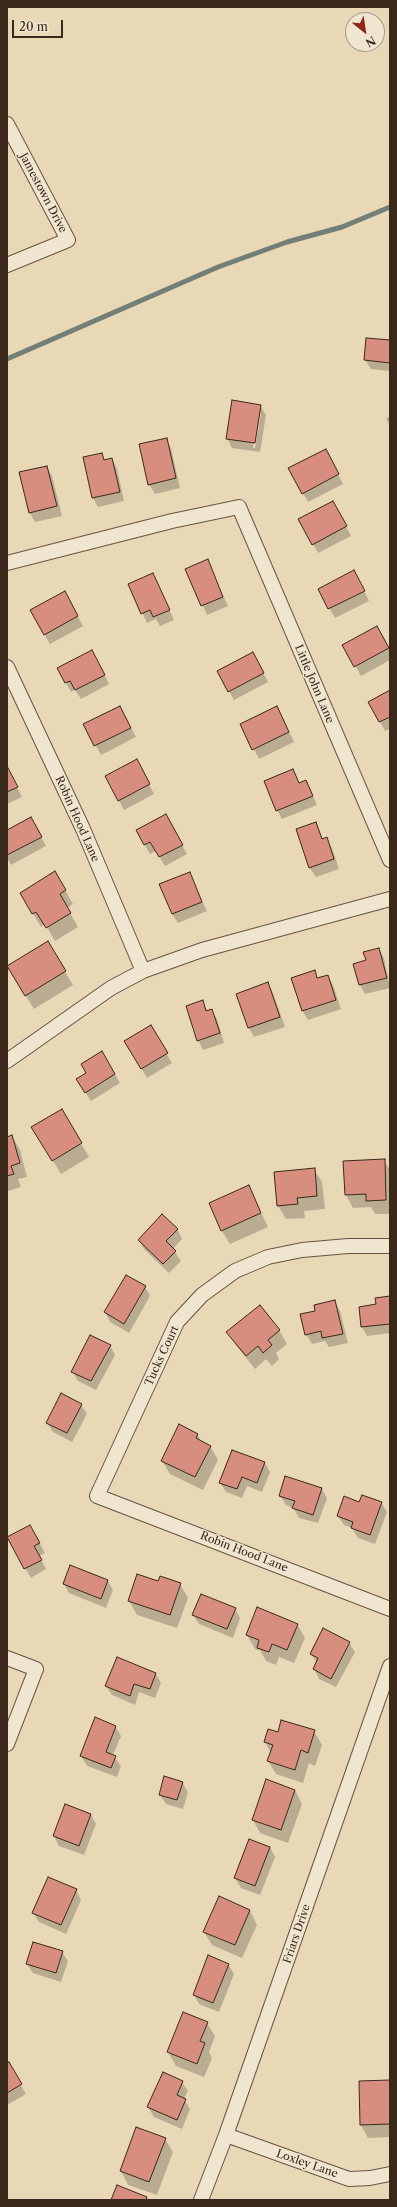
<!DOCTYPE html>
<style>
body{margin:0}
#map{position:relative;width:397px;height:2207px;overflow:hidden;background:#e8d8b6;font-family:"Libre Caslon Text",serif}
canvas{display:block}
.frame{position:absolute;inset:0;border:8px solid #3a281b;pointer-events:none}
.north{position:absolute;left:345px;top:12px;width:40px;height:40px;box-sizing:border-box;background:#f0e6d0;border:1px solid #a79a88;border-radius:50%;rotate:150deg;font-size:11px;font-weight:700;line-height:16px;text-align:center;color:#3a281b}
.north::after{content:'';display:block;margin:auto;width:14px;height:18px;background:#8f2418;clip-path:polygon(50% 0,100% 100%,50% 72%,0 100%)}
.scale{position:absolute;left:12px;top:20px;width:51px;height:18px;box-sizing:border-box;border:2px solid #3a281b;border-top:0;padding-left:5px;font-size:12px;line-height:14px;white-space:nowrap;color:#3a281b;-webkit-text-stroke:3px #f0e6d0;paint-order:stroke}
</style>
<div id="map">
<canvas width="397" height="2207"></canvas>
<div class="frame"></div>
<div class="north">N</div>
<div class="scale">20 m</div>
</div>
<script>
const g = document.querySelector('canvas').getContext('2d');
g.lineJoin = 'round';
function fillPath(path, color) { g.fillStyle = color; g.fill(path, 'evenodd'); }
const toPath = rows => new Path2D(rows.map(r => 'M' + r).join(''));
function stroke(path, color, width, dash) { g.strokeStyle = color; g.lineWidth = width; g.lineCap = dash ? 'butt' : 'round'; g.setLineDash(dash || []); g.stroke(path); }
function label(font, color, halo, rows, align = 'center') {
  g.font = font + ' "Libre Caslon Text",serif'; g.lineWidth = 3; g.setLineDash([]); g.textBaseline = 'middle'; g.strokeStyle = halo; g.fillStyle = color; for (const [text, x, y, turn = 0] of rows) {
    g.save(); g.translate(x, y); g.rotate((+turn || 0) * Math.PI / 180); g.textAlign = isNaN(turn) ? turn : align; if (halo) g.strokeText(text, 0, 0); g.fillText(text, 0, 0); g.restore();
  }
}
fillPath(toPath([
 [390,341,390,371,371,369,365,360],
 [260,405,266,415,260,452,232,448,227,438],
 [259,413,261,413,255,448,253,448],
 [390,416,390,425,386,419],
 [166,439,171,448,180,488,155,494,149,484],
 [102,454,105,460,112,459,117,469,124,501,98,507,93,498,84,458],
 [330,459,343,484,308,502,303,493],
 [47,467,52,476,62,516,35,522,30,513,21,473],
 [338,511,351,536,318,553,313,544],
 [207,561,228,606,207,615,187,569],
 [153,574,174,620,160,626,156,619,147,623,129,585],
 [359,581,369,601,335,618,319,589],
 [70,602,83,626,50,644,44,634],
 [377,627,390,651,390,660,361,676,344,645],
 [97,660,109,684,81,699,75,690,71,692,66,683],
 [258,663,268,682,234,700,229,691],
 [390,692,390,729,385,731,369,702],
 [125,716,136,737,101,755,85,725],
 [282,716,294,742,259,759,241,725],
 [7,768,22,797,7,804],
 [142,770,154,794,124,810,106,776],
 [293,770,300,784,306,781,317,805,282,819,277,810],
 [316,823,323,840,326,838,332,848,339,869,316,877,310,868,298,829],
 [171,825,187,854,165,866,156,851,150,854,137,831],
 [36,828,46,846,11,865,7,858,7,832],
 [55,873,73,904,67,908,78,927,55,941,45,924,41,927,21,893],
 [189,873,207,911,178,923,172,914],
 [379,949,384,958,390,988,365,994,360,985,354,964,367,961],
 [314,971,318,979,328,976,333,985,341,1009,308,1020,302,1010],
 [65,972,73,985,34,1009,16,980],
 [268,983,273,993,285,1027,254,1037,249,1028],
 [202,1002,208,1011,211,1010,217,1019,224,1043,203,1050,198,1040],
 [150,1026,172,1063,147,1078,125,1041],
 [87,1073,115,1074,120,1083,91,1101,77,1079],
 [61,1110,89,1157,61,1174,33,1127],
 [12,1136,20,1150,27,1177,18,1179,21,1187,8,1191,7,1138],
 [384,1160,390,1170,390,1214,375,1214,371,1207,353,1208,346,1195],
 [314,1169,322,1182,325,1209,304,1211,305,1218,286,1219,278,1206,275,1173],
 [248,1186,268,1227,230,1244,222,1231],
 [177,1229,182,1239,173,1249,181,1261,169,1273,144,1249,139,1240],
 [145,1287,150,1296,129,1333,110,1322,105,1312],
 [390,1297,390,1333,367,1336,362,1327],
 [335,1302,340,1311,348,1343,329,1347,325,1341,312,1344,306,1334,317,1311],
 [279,1330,287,1344,276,1353,279,1359,272,1366,266,1359,255,1369,236,1345,228,1332],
 [110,1346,115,1355,96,1390,78,1381,73,1372],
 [81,1405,87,1414,72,1442,53,1432,47,1423],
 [197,1434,202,1443,210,1446,218,1460,203,1490,170,1474,162,1461],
 [265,1463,270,1472,262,1492,247,1486,242,1498,226,1492,220,1483],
 [321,1488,327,1498,318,1523,299,1518,293,1508,286,1505,280,1496],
 [381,1502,387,1512,375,1544,358,1538,352,1528,344,1525,338,1516,360,1503],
 [30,1526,45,1553,39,1556,46,1569,31,1578,8,1538],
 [108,1581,113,1590,106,1608,69,1593,64,1584],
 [159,1582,180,1584,188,1598,177,1628,137,1615,129,1601],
 [235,1609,240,1618,233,1638,199,1624,193,1615],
 [297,1624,305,1638,294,1663,279,1657,276,1665,266,1661,260,1650,255,1649,247,1635],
 [349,1643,355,1652,336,1687,319,1679,314,1669,317,1663,311,1654],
 [156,1674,161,1683,155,1698,139,1692,135,1705,112,1695,106,1686],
 [115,1726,121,1736,113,1755,121,1766,117,1777,87,1766,81,1756],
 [314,1731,322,1745,315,1766,309,1763,303,1783,276,1774,268,1761,271,1753,265,1742,278,1733],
 [182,1782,188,1792,183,1809,166,1804,160,1795],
 [295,1790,302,1804,288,1843,260,1833,253,1820],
 [65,1805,91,1815,96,1824,84,1855,59,1846,54,1836],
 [270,1847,275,1857,260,1895,241,1888,235,1878],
 [76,1890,81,1900,66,1934,39,1922,33,1913],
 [219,1898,250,1911,257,1925,242,1958,212,1945,204,1932],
 [62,1952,68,1961,61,1982,33,1973,27,1964],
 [228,1964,234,1974,219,2012,199,2004,194,1995],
 [184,2013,207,2023,215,2036,209,2052,212,2058,204,2077,176,2066,168,2052],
 [7,2064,14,2073,26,2094,7,2105],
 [390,2081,390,2137,368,2138,361,2125],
 [182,2082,188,2091,184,2099,190,2109,182,2129,154,2117,148,2107],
 [136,2128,165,2139,173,2152,157,2195,128,2185,121,2171]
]), '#0003');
stroke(toPath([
 [7,359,218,267,287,242,342,227,390,207]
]), '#727f76', 5);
const building = toPath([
 [366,338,390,340,390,363,364,360,366,338],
 [232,400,261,405,255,443,226,439,232,400],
 [167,438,176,478,148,485,139,444,167,438],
 [326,449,339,474,302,494,288,468,326,449],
 [102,453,104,460,112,458,120,492,92,498,83,457,102,453],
 [47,466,57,506,29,513,19,472,47,466],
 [333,501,347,526,312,545,298,519,333,501],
 [208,559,223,597,201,606,185,569,208,559],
 [354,570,365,591,328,609,318,589,354,570],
 [153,573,170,610,153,617,150,610,141,614,128,584,153,573],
 [65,591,78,616,44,635,30,610,65,591],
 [377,626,389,648,354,667,342,645,377,626],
 [92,650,105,675,75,690,70,681,65,683,57,668,92,650],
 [253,652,264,673,228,692,217,671,253,652],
 [390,690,390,717,379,722,368,702,390,690],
 [120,706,131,728,94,746,83,724,120,706],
 [277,706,289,732,252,750,240,724,277,706],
 [137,759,150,784,118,801,105,776,137,759],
 [7,766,18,787,7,792,7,766],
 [293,769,299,783,306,780,313,796,276,811,264,781,293,769],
 [166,814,183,845,159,857,150,842,144,845,136,830,166,814],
 [31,817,42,837,7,855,7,830,31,817],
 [316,822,322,839,327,837,334,859,309,868,296,829,316,822],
 [55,871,66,890,60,894,71,913,46,928,36,912,32,914,20,893,55,871],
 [190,872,202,902,172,914,159,884,190,872],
 [48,941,66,971,25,996,7,966,48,941],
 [379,948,387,978,359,985,353,964,366,960,363,952,379,948],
 [315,970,317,978,328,975,336,1000,302,1011,291,978,315,970],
 [268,982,280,1017,248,1028,236,994,268,982],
 [203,1000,206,1011,212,1009,220,1033,197,1041,186,1006,203,1000],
 [151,1025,168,1053,141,1069,124,1041,151,1025],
 [102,1051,115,1074,85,1093,76,1079,86,1073,81,1064,102,1051],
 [62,1109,82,1143,52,1161,31,1127,62,1109],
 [12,1135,20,1163,11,1166,14,1174,7,1176,7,1137,12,1135],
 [385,1159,386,1200,366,1201,366,1194,345,1195,343,1161,385,1159],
 [315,1168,317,1196,297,1198,298,1204,277,1206,274,1172,315,1168],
 [249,1185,261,1213,221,1231,209,1203,249,1185],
 [162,1214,178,1229,166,1241,176,1251,163,1264,138,1240,162,1214],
 [126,1275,146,1286,124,1324,104,1312,126,1275],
 [390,1296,390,1324,361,1327,359,1307,376,1304,375,1298,390,1296],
 [335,1300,343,1334,322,1338,321,1331,305,1335,300,1314,315,1311,314,1305,335,1300],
 [260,1305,280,1330,268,1340,272,1345,263,1353,258,1346,246,1356,226,1332,260,1305],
 [90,1335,111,1345,91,1381,71,1372,90,1335],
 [61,1393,82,1404,67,1433,46,1423,61,1393],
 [179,1424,198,1434,196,1438,211,1446,195,1477,161,1461,179,1424],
 [232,1450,265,1462,257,1483,242,1477,237,1489,219,1483,232,1450],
 [285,1476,322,1488,313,1515,292,1508,295,1501,279,1496,285,1476],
 [362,1495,382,1502,370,1535,351,1528,353,1522,337,1516,344,1496,359,1502,362,1495],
 [30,1525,40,1543,34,1546,42,1560,24,1569,7,1537,30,1525],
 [70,1565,108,1580,101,1599,63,1584,70,1565],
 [137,1574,158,1581,160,1576,181,1583,170,1615,128,1601,137,1574],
 [201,1594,236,1608,227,1629,192,1615,201,1594],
 [257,1607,298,1624,287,1650,272,1644,269,1652,257,1648,259,1640,246,1635,257,1607],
 [323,1628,350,1642,331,1679,313,1669,318,1658,310,1654,323,1628],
 [117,1657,156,1673,150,1689,134,1684,130,1696,105,1686,117,1657],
 [95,1717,116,1726,106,1752,116,1756,111,1768,80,1756,95,1717],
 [281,1720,315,1730,308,1753,301,1750,295,1770,267,1761,273,1745,264,1742,268,1729,278,1732,281,1720],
 [164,1776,183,1782,177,1800,159,1795,164,1776],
 [266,1779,295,1790,281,1830,252,1820,266,1779],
 [65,1804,91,1814,79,1846,53,1836,65,1804],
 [249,1839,270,1847,255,1886,234,1878,249,1839],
 [48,1877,77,1889,61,1925,32,1913,48,1877],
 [219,1896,250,1910,235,1945,203,1932,219,1896],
 [33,1942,63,1951,56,1973,26,1964,33,1942],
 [208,1955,229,1964,213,2003,193,1995,208,1955],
 [183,2012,208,2022,200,2041,205,2043,197,2064,167,2052,183,2012],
 [9,2062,22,2084,7,2093,7,2063,9,2062],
 [163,2072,183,2081,177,2095,186,2099,177,2120,147,2107,163,2072],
 [390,2080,390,2124,360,2125,359,2081,390,2080],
 [136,2127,166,2138,149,2182,120,2171,136,2127],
 [117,2185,147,2197,146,2200,111,2200,117,2185]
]);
fillPath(building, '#d78e7e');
stroke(building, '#3a281b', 1);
const minor = toPath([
 [7,124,68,240,7,265],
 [7,563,172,521,239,507,390,860],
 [7,667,83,829,143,971],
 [7,1061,111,988,143,971,202,950,390,899],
 [390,1246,348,1246,302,1250,268,1257,235,1271,202,1295,177,1322,97,1496,390,1609],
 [7,1658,36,1669,7,1744],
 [226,2135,349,2179,370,2178,390,2174],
 [201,2200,226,2135,390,1666]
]);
stroke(minor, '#665442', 16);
stroke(minor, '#f0e6d0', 14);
label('11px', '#3a281b', '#f0e6d0', [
 ["Jamestown Drive",43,193,62],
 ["Little John Lane",314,684,67],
 ["Robin Hood Lane",77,819,66],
 ["Tucks Court",162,1356,-65],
 ["Robin Hood Lane",244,1552,21],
 ["Friars Drive",297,1934,-71],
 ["Loxley Lane",307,2164,19]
]);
</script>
